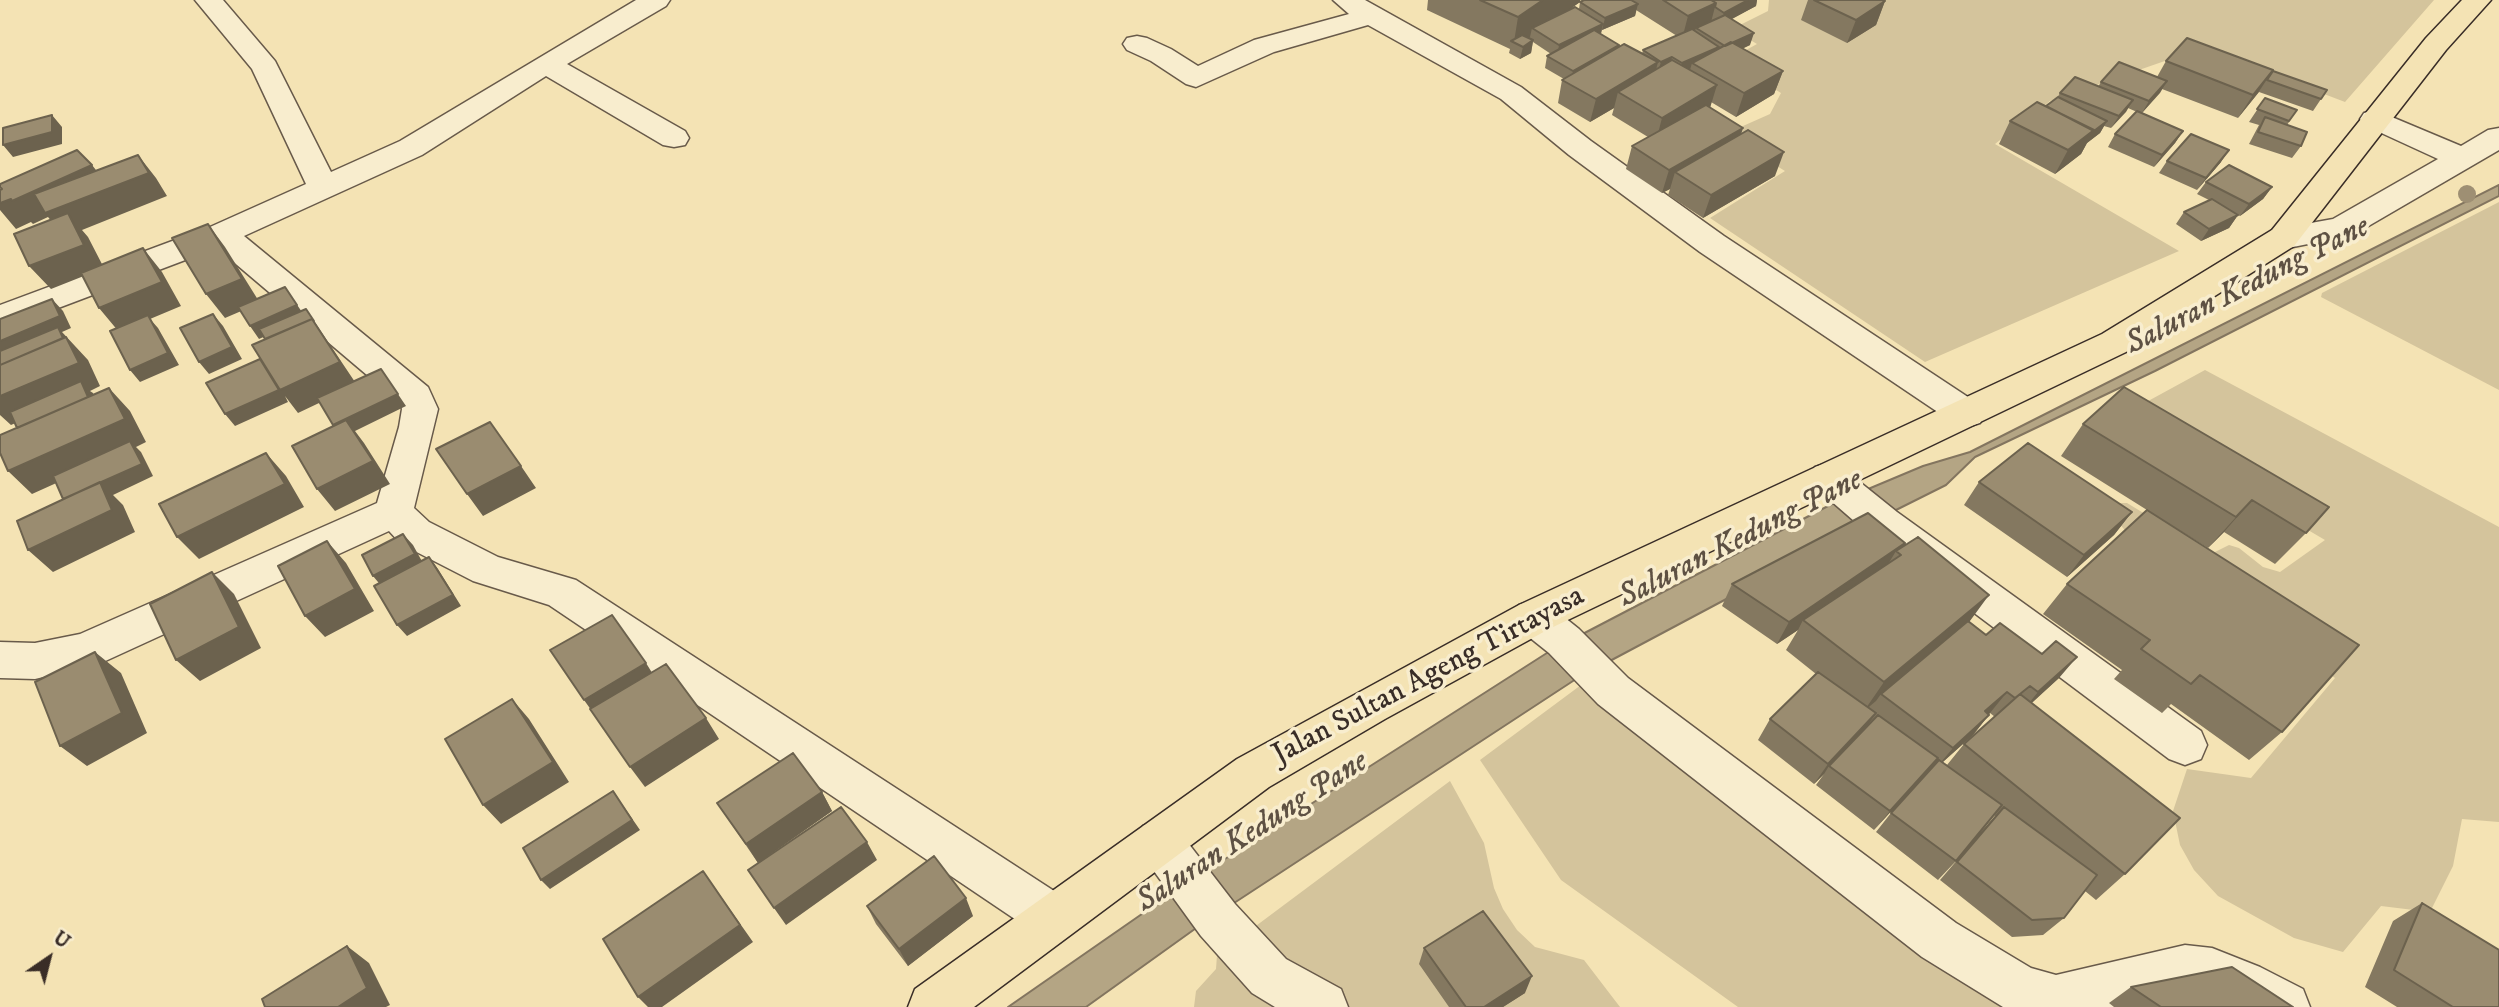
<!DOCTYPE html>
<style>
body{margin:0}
#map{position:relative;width:2499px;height:1007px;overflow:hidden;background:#f4e3b4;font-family:"IM FELL DW Pica",serif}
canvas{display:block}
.north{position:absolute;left:14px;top:923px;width:70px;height:70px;-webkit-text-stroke:5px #f8edce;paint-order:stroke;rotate:35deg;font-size:19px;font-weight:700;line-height:28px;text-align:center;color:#392d27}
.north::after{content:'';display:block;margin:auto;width:24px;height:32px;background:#392d27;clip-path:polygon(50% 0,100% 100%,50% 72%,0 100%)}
</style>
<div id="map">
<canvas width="2499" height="1007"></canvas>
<div class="north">U</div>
</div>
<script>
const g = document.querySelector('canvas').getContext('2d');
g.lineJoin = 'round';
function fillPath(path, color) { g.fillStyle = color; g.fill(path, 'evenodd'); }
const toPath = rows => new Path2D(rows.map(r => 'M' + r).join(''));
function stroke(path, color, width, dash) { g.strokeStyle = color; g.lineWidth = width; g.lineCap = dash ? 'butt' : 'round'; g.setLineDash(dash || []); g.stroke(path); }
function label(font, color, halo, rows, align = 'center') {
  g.font = font + ' "IM FELL DW Pica",serif'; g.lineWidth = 7; g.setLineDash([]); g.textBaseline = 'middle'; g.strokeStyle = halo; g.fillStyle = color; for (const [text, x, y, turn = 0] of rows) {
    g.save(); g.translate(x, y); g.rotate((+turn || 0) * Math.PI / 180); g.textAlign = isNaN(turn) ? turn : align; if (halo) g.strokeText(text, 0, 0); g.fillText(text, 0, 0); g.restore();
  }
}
fillPath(toPath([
 [1769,0,2434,0,2345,102,2243,63,2182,55,2050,101,1995,144,2179,251,1925,362,1710,218,1785,171,1725,134,1770,114,1781,93,1728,60,1757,44,1732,29,1768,11],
 [2499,202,2499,390,2321,297,2322,293],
 [2205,370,2499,527,2499,822,2462,819,2453,866,2430,912,2381,906,2343,952,2294,938,2218,896,2194,870,2180,845,2173,811,2187,769,2251,778,2335,678,2129,535,2111,514,2116,503,2127,503,2211,554,2229,545,2239,548,2263,567,2280,572,2325,540,2117,418],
 [1581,685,2008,1007,1738,1007,1561,880,1480,760],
 [1450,781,1484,843,1494,888,1503,909,1517,930,1535,947,1584,960,1620,1007,1194,1007,1196,991,1216,969,1217,955]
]), '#d4c49c');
const water = toPath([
 [2499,185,2499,196,2155,371,1975,457,1946,485,1856,530,1576,679,1199,926,1086,1007,1008,1007,1175,891,1550,651,1830,505,1923,466,1970,452,2499,185]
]);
fillPath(water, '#b4a584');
stroke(water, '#83755f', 2);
const minor = toPath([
 [195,0,223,0,275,61,331,172,400,141,636,0,670,0,666,6,567,64,685,131,689,138,685,145,674,147,663,145,546,76,422,155,244,236,428,387,438,409,414,508,429,522,498,557,576,580,1071,902,1078,918,1071,934,1054,941,1037,934,549,605,473,581,401,544,389,531,101,663,35,679,0,678,0,642,35,643,80,634,377,503,399,427,402,409,400,403,217,248,0,330,0,305,210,227,306,184,252,69,195,0],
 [1333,0,1365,0,1521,87,1591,141,1724,236,1980,405,1985,414,1980,423,1967,427,1954,423,1700,252,1569,155,1501,99,1368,25,1274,52,1196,87,1186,84,1151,61,1127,50,1123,44,1127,38,1137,36,1147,38,1171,49,1198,66,1254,40,1349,14,1333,0],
 [2375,110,2461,146,2488,130,2499,128,2499,150,2353,235,2283,249,2272,246,2267,238,2272,230,2333,219,2438,159,2364,125,2360,119,2364,113,2375,110],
 [1828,463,1841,467,1897,512,2201,731,2207,745,2201,759,2185,765,2169,759,1869,534,1815,487,1809,477,1815,467,1828,463],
 [1534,600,1549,605,1579,629,1628,678,1956,923,2031,968,2056,975,2185,945,2212,948,2260,967,2303,989,2310,1007,2236,1007,2212,996,2185,993,2129,1007,2003,1007,1922,957,1598,704,1549,653,1519,629,1513,617,1519,605,1534,600],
 [1159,820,1175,826,1235,904,1286,959,1341,989,1348,1007,1275,1007,1252,993,1201,936,1143,856,1136,841,1143,826,1159,820]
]);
const major = toPath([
 [2462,0,2491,0,2446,50,2294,246,2126,352,1549,629,1385,719,1269,787,974,1007,908,1007,915,989,1237,759,1519,605,2102,334,2272,230,2426,38,2462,0]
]);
stroke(minor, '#685a4a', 3);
stroke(major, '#392d27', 3);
fillPath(minor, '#f8edce');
fillPath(major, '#f4e3b4');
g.fillStyle = '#9e8f73';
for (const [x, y] of [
 [2467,194]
]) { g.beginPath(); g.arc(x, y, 9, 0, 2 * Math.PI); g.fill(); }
fillPath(toPath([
 [1428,0,1580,0,1580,2,1567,11,1579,9,1580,2,1583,0,1757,0,1756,6,1731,19,1750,45,1742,49,1783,71,1774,94,1736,117,1711,102,1710,107,1741,134,1775,176,1703,218,1668,195,1670,189,1662,193,1626,169,1632,146,1648,137,1612,115,1614,108,1590,122,1558,103,1562,80,1564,79,1545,68,1547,56,1551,54,1533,42,1531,53,1520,59,1509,53,1510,49,1427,10],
 [1636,10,1677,36,1643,50,1642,54,1619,47,1619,45,1601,34,1602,30,1635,16],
 [1808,0,1882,0,1885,1,1876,25,1847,43,1801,20],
 [2187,38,2321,99,2313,111,2259,92,2238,118,2162,89,2142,113,2183,131,2175,143,2154,167,2108,147,2115,134,2137,112,2128,108,2111,128,2104,126,2100,133,2087,143,2081,154,2055,174,1999,144,2010,121,2046,106,2057,98,2060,93,2098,87,2101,82,2157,77,2166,61],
 [2265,98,2297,110,2287,125,2301,146,2292,158,2249,144,2259,125,2249,122],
 [2167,161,2221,162,2197,190,2159,173],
 [2206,182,2272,187,2263,199,2240,216,2238,215,2229,228,2201,241,2176,224,2184,212,2209,200,2197,194],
 [2124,387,2306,533,2275,564,2224,532,2208,548,2166,522,2282,732,2249,760,2171,704,2162,713,2114,679,2122,670,2043,614,2067,584,2147,510,2061,456,2083,424],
 [1979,482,2132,512,2114,535,2067,577,1964,505],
 [1903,546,1970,622,1986,635,2059,678,2031,703,2125,874,2096,900,2085,891,2064,918,2043,935,2012,937,1940,880,1995,816,1994,815,1956,861,1938,880,1876,832,1891,813,1934,766,1932,765,1874,830,1816,785,1824,774,1814,784,1758,740,1770,719,1816,674,1786,650,1798,630,1777,644,1722,606,1732,584],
 [1990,713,1995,717,1964,744,1947,765,1943,762,1973,735],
 [822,792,832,811,758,863,717,803],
 [2422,903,2499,1007,2397,1007,2365,987,2393,921],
 [867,906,973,916,908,966,876,924],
 [1424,948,1525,993,1503,1007,1449,1007,1419,964],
 [2131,987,2293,1007,2114,1007,2109,1003]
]), '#847860');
fillPath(toPath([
 [1543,0,1580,0,1580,2,1538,32,1532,28,1530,37,1519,45,1514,42,1518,17],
 [1748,0,1757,0,1756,6,1721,25,1724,13],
 [1885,1,1876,25,1847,43,1856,20],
 [1716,3,1710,26,1696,28,1694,33,1682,39,1688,16],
 [1638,4,1635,16,1602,30,1605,18],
 [1603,24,1600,36,1557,57,1559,45],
 [1754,33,1750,45,1721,58,1725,46],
 [1533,40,1531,53,1520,59,1523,47],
 [1619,45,1616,57,1571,83,1573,71],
 [1719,47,1715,59,1692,63,1690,70,1678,75,1682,63],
 [1672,57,1669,69,1657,74,1661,62],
 [1658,62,1652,86,1618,92,1614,108,1590,122,1596,99],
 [2273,70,2258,93,2238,118,2253,95],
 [1783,71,1774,94,1736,117,1744,93],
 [2167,81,2160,93,2142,113,2149,101],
 [1717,85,1710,108,1656,141,1662,118],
 [2133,100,2126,112,2111,128,2119,116],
 [52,115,62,127,62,144,13,157,3,145],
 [2107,121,2100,133,2087,143,2081,154,2055,174,2068,150],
 [1743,128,1736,151,1675,172,1670,189,1662,193,1669,170],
 [2183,131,2175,143,2154,167,2162,155],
 [2229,150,2221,162,2197,190,2206,178],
 [1784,152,1775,176,1703,218,1711,195],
 [138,155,156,178,167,196,82,230,88,237,104,268,51,289,29,266,65,237,48,217,33,224,31,222,16,229,0,210,0,203,92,165,110,188],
 [2272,187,2263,199,2240,216,2249,204],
 [2238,215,2229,228,2201,241,2209,229],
 [208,224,225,247,260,303,225,318,206,294],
 [143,248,162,272,181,306,150,319,158,328,179,365,140,382,130,370,119,332,99,308],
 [285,287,306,318,259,339,250,326],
 [52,299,63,311,71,328,62,332,88,360,100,386,90,391,93,393,104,417,33,449,86,392,11,425,0,415,0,341],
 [306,309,357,385,298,413,285,396,288,402,235,426,225,414],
 [213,314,223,326,242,359,209,374,199,362],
 [381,369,406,406,355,431,364,443,390,484,335,511,317,489,342,437,333,425],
 [109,388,130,411,146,442,136,447,141,452,153,476,113,495,123,505,135,532,53,572,28,550,134,448,32,494,8,471],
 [266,453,286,476,304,507,199,559,177,537],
 [521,466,536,488,483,516,467,494],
 [2252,500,2224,532,2208,548,2236,517],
 [2132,512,2114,535,2067,577,2084,555],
 [403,534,413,545,424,565,383,588,373,576],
 [327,541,346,563,374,611,325,637,305,616],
 [1905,543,1899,554,1896,551,1884,571,1803,620,1798,630,1777,644,1789,622],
 [429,557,438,569,461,606,407,636,397,625],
 [212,572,234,594,261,648,200,681,176,660],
 [1989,595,1967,625,1881,694,1876,701,1864,711,1884,682],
 [95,652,121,673,147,733,87,766,60,746],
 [2077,657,2059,678,2021,713,2038,692],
 [646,663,659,684,599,721,584,700],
 [2007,692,1990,713,1969,731,1985,711],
 [512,699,529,719,569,782,501,824,483,805],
 [1876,713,1862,734,1829,766,1824,774,1814,784,1828,764],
 [1989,715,1973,735,1936,768,1953,748],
 [706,718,719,739,645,787,630,767],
 [1938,758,1922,778,1874,830,1890,811],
 [613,791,640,830,550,889,541,880],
 [822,792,832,811,758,863,746,844],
 [867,842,877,860,786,925,774,908],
 [703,871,753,942,662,1007,648,1007,638,997],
 [966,898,973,916,908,966,899,949],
 [347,946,369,963,390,1005,386,1007,338,1007],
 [1532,976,1525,993,1503,1007,1484,1007]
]), '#6c624e');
const building = toPath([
 [1480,0,1543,0,1518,17,1480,0],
 [1584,0,1631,0,1638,4,1605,18,1580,2,1584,0],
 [1663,0,1711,0,1716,3,1688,16,1663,0],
 [1711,0,1748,0,1724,13,1715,7,1716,3,1711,0],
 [1814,0,1882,0,1885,1,1856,20,1814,0],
 [1575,7,1603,24,1559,45,1532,28,1575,7],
 [1725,15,1754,33,1725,46,1696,28,1725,15],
 [1692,29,1719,47,1682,63,1672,57,1661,62,1643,50,1692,29],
 [1594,30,1619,45,1573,71,1547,56,1594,30],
 [1522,35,1533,40,1523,47,1511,41,1522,35],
 [2187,38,2273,70,2253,95,2166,61,2187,38],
 [1731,42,1783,71,1744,93,1692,63,1731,42],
 [1624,44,1658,62,1596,99,1562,80,1624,44],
 [1672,60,1717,85,1662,118,1618,92,1672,60],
 [2119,62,2167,81,2149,101,2101,82,2119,62],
 [2273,71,2327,90,2321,99,2267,80,2273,71],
 [2075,77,2133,100,2119,116,2060,93,2075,77],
 [2058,97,2107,121,2094,131,2046,106,2058,97],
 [2265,98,2297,110,2289,121,2257,109,2265,98],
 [2037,102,2094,130,2068,150,2010,121,2037,102],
 [1706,105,1743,128,1669,170,1632,146,1706,105],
 [2137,111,2183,131,2162,155,2115,134,2137,111],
 [52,115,52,132,3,145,3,128,52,115],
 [2265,117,2307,132,2301,146,2258,132,2265,117],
 [1748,130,1784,152,1711,195,1675,172,1748,130],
 [2191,134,2229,150,2206,178,2167,161,2191,134],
 [77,150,92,165,12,201,11,199,0,203,0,190,2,189,0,187,0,184,77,150],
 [138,155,149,173,45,213,34,194,138,155],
 [2229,165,2272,187,2249,204,2206,182,2229,165],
 [2212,199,2238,215,2209,229,2184,212,2212,199],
 [68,213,84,245,29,266,14,234,68,213],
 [208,224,242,279,206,294,172,238,208,224],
 [143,248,162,282,99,308,81,273,143,248],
 [285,287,297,305,250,326,238,307,285,287],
 [52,299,60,316,0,341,0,319,52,299],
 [306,309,314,321,312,319,265,339,259,329,306,309],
 [213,314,232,347,199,362,180,328,213,314],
 [148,315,168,353,130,370,110,331,148,315],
 [312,319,340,362,280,390,252,345,312,319],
 [58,327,63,338,0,365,0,351,58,327],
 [66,337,79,363,0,396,0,365,66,337],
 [260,359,279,390,225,414,206,383,260,359],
 [381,369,398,394,333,425,317,398,381,369],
 [81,381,88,397,17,428,10,412,81,381],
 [2124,387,2329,507,2306,533,2252,500,2236,517,2083,424,2124,387],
 [109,388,125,419,8,471,0,453,0,435,109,388],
 [346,420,373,461,317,489,292,446,346,420],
 [490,422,521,466,467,494,436,449,490,422],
 [130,441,142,464,63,499,53,476,130,441],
 [2028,443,2132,512,2084,555,1979,482,2028,443],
 [266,453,285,484,177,537,159,504,266,453],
 [100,482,112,510,28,550,17,521,100,482],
 [2147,510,2359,645,2282,732,2200,675,2191,684,2141,649,2150,640,2067,584,2147,510],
 [1868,513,1905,543,1789,622,1732,584,1868,513],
 [403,534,415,554,373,576,362,555,403,534],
 [1918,537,1989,595,1884,682,1803,620,1901,555,1896,551,1918,537],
 [327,541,355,589,305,616,278,566,327,541],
 [429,557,453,595,397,625,374,586,429,557],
 [212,572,239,627,176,660,150,604,212,572],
 [612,615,646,663,584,700,550,650,612,615],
 [1968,621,1986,635,2000,623,2042,654,2056,641,2077,657,2038,692,2030,686,2015,698,2007,692,1985,711,1989,715,1953,748,1881,694,1968,621],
 [95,652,122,713,60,746,35,682,95,652],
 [666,664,706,718,630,767,590,709,666,664],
 [1818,672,1876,713,1828,764,1770,719,1818,672],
 [2020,694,2180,818,2125,874,1964,744,2020,694],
 [512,699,553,762,483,805,445,739,512,699],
 [1878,715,1938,758,1890,811,1829,766,1878,715],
 [793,753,822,792,746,844,717,803,793,753],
 [1939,760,2002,805,1956,861,1891,813,1939,760],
 [613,791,632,820,541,880,523,848,613,791],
 [841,807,867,842,774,908,748,870,841,807],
 [2004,807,2097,875,2064,918,2032,920,1957,862,2004,807],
 [934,856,966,898,899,949,867,906,934,856],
 [703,871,740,925,638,997,603,939,703,871],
 [2422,903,2499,950,2499,1007,2453,1007,2394,970,2422,903],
 [1483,911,1532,976,1484,1007,1466,1007,1424,948,1483,911],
 [347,946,367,988,338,1007,265,1007,262,999,347,946],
 [2232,967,2293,1007,2161,1007,2131,987,2232,967]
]);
fillPath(building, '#9a8c70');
stroke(building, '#6c624e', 2);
label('30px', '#392d27', '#f8edce', [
 ["Jalan Sultan Ageng Tirtayasa",1429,677,-28]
]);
label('italic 32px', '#5e5143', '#f8edce', [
 ["Saluran Kedung Pane",2248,287,-27],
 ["Saluran Kedung Pane",1741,540,-27],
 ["Saluran Kedung Pane",1253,833,-33]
]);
</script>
